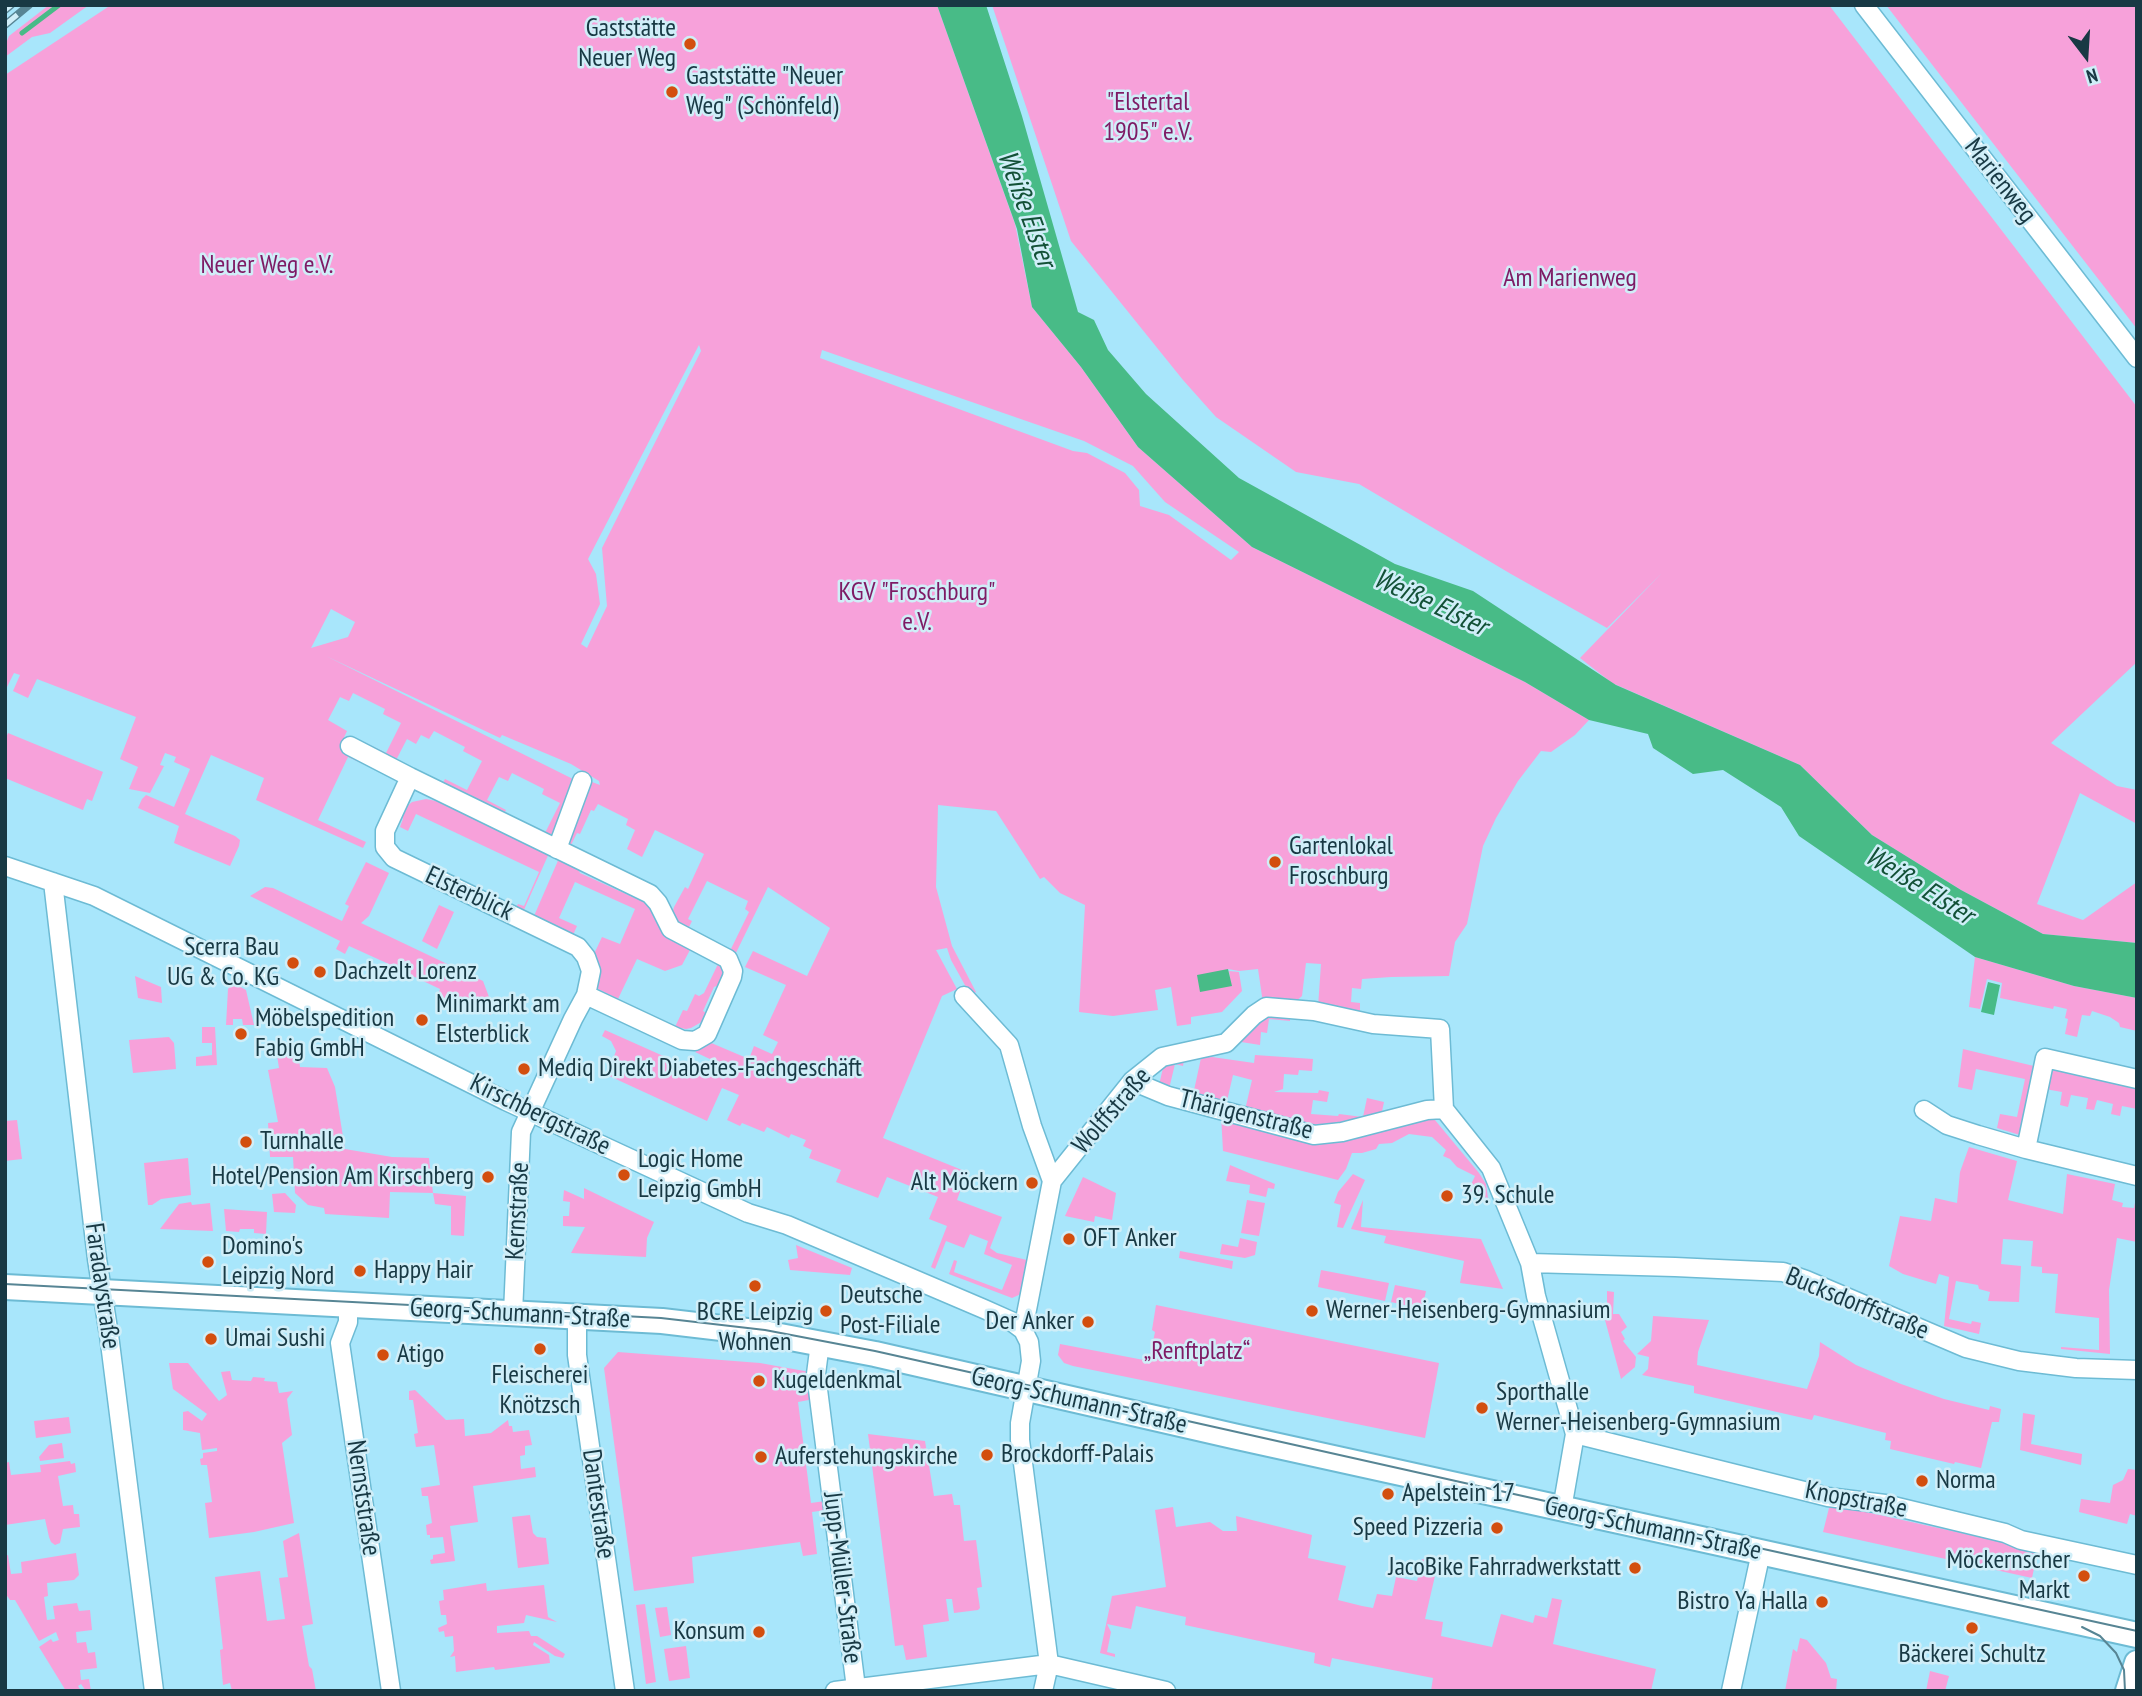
<!DOCTYPE html>
<meta charset="utf-8">
<style>
body{margin:0}
#map{position:relative;width:2142px;height:1696px;overflow:hidden;background:#a8e6fb;font-family:"PT Sans Narrow",sans-serif}
canvas{display:block}
.frame{position:absolute;inset:0;border:7px solid #183944;pointer-events:none}
.north{position:absolute;left:2051px;top:21px;width:70px;height:70px;-webkit-text-stroke:5px #d0eef8;paint-order:stroke;rotate:163deg;font-size:19px;font-weight:700;line-height:28px;text-align:center;color:#183944}
.north::after{content:'';display:block;margin:auto;width:24px;height:32px;background:#183944;clip-path:polygon(50% 0,100% 100%,50% 72%,0 100%)}
</style>
<div id="map">
<canvas width="2142" height="1696"></canvas>
<div class="frame"></div>
<div class="north">N</div>
</div>
<script>
const g = document.querySelector('canvas').getContext('2d');
g.lineJoin = 'round';
function fillPath(path, color) { g.fillStyle = color; g.fill(path, 'evenodd'); }
const toPath = rows => new Path2D(rows.map(r => 'M' + r).join(''));
function stroke(path, color, width, dash) { g.strokeStyle = color; g.lineWidth = width; g.lineCap = dash ? 'butt' : 'round'; g.setLineDash(dash || []); g.stroke(path); }
function label(font, color, halo, rows, align = 'center') {
  g.font = font + ' "PT Sans Narrow",sans-serif'; g.lineWidth = 5; g.setLineDash([]); g.textBaseline = 'middle'; g.strokeStyle = halo; g.fillStyle = color; for (const [text, x, y, turn = 0] of rows) {
    g.save(); g.translate(x, y); g.rotate((+turn || 0) * Math.PI / 180); g.textAlign = isNaN(turn) ? turn : align; if (halo) g.strokeText(text, 0, 0); g.fillText(text, 0, 0); g.restore();
  }
}
fillPath(toPath([
 [49,5,89,5,50,33,32,37,5,57,5,46,9,36],
 [111,5,937,5,1015,224,1032,307,1081,367,1138,447,1252,547,1525,682,1589,720,1575,735,1551,752,1541,751,1518,781,1496,818,1483,846,1467,924,1455,942,1449,976,1391,977,1362,979,1361,989,1352,988,1351,1002,1360,1003,1360,1013,1318,1007,1321,964,1306,963,1302,996,1294,1003,1263,1003,1258,969,1239,971,1228,969,1231,986,1229,971,1239,972,1242,991,1222,1012,1191,1017,1191,1024,1177,1026,1171,987,1155,990,1158,1010,1113,1016,1079,1012,1085,905,1060,893,1044,877,1040,879,996,811,938,805,936,887,952,946,976,992,971,996,951,960,947,948,936,950,957,989,942,996,883,1138,967,1172,957,1200,1002,1217,990,1248,997,1253,1027,1260,1021,1294,1012,1298,949,1274,954,1260,957,1261,954,1272,1002,1290,1012,1265,984,1254,988,1241,970,1234,964,1248,946,1241,935,1269,931,1267,947,1226,929,1219,938,1197,887,1177,878,1198,836,1182,841,1170,809,1158,812,1150,803,1146,806,1140,791,1134,789,1138,767,1127,764,1132,742,1123,740,1126,727,1120,739,1095,722,1088,707,1121,607,1075,616,1051,611,1041,602,1036,605,1030,688,1067,690,1063,724,1079,729,1068,695,1052,709,1042,749,1059,754,1046,772,1054,778,1042,763,1035,786,985,745,967,753,951,807,976,830,928,768,887,734,957,729,953,749,912,745,909,748,901,707,881,688,919,692,921,687,931,676,926,672,914,674,907,685,887,688,889,704,854,655,830,642,857,627,849,635,830,626,825,628,819,598,804,594,811,591,810,580,834,577,833,569,849,563,846,592,782,600,785,599,781,571,764,502,735,500,738,326,656,575,780,552,841,521,825,523,822,545,833,560,803,542,794,544,789,512,773,508,781,499,777,487,800,506,810,502,818,441,787,445,779,467,790,482,761,463,751,465,747,434,731,429,739,421,735,416,744,407,739,394,764,361,744,362,741,386,753,401,723,383,714,385,709,353,693,349,701,340,697,328,720,347,731,340,746,375,764,372,768,348,757,318,820,366,842,363,848,256,800,264,778,211,755,185,814,235,836,240,840,239,846,230,866,174,843,179,826,138,808,142,799,146,795,174,807,190,769,174,762,176,757,165,753,160,765,164,766,150,793,129,789,138,767,120,759,136,717,37,679,28,698,13,691,20,675,14,673,5,691,5,75],
 [699,345,701,351,602,548,607,606,587,648,581,644,600,604,596,574,588,559],
 [822,350,1084,441,1133,466,1165,502,1239,552,1231,560,1169,515,1140,506,1139,490,1125,473,1087,453,1073,451,820,358],
 [331,609,355,622,348,637,311,648],
 [992,5,1829,5,2137,407,2137,662,2051,743,2117,786,2137,790,2137,824,2080,793,2037,904,2083,920,2137,882,2137,943,2043,934,1961,890,1872,835,1800,765,1612,683,1580,658,1662,573,1607,628,1511,574,1359,484,1296,472,1216,417,1183,380,1071,241],
 [1886,5,2137,5,2137,329,1992,142],
 [8,733,103,772,92,801,87,799,83,810,5,778,5,740],
 [426,799,436,801,463,814,473,813,477,815,479,822,535,849,540,847,550,851,523,912,515,909,518,904,524,906,539,872,416,814,408,831,400,827,403,819,401,813,404,809,412,802],
 [560,856,576,865,580,873,637,899,640,894,720,960,725,972,722,984,714,987,703,1011,708,1014,705,1020,691,1028,686,1029,675,1027,683,1010,687,1011,695,994,699,996,704,993,718,964,690,950,682,965,665,971,637,959,618,999,596,988,594,954,602,937,620,944,635,909,575,882,559,918,577,926,573,935,534,916],
 [366,862,389,873,369,916,361,923,483,981,489,997,491,1015,451,995,446,1002,437,998,440,989,402,971,398,979,387,974,391,965,349,946,345,954,336,949,340,941,250,896,265,887,273,888,342,921,349,906,345,904],
 [439,905,454,912,437,949,422,941],
 [1975,957,2074,986,2137,998,2137,1031,2120,1027,2119,1023,2110,1017,2092,1011,2090,1016,2082,1015,2077,1037,2065,1034,2068,1019,2065,1018,2067,1009,2054,1006,2053,1009,2000,998,2002,983,1987,979,1980,1009,1969,1007],
 [135,976,161,987,162,1003,138,998],
 [233,983,246,990,254,1025,243,1025,242,1019,233,1019,233,1025,226,1025,228,989],
 [1269,1015,1290,1015,1290,1021,1269,1019,1267,1033,1261,1032,1260,1045,1235,1041,1250,1027],
 [202,1027,215,1027,217,1065,196,1066,196,1057,212,1055,212,1043,202,1043],
 [169,1037,174,1043,176,1069,133,1073,129,1040],
 [1963,1049,2038,1067,2023,1136,1997,1128,2000,1114,2017,1117,2025,1079,1976,1069,1972,1090,1958,1087],
 [298,1052,300,1067,327,1068,335,1087,345,1149,392,1157,429,1158,433,1193,466,1196,464,1236,451,1235,451,1206,435,1204,433,1193,390,1192,389,1218,325,1214,324,1208,308,1205,295,1193,293,1157,270,1157,268,1123,278,1122,268,1070,279,1068,277,1055],
 [1255,1055,1313,1059,1312,1071,1299,1070,1298,1075,1284,1074,1283,1089,1274,1092,1318,1093,1319,1090,1329,1092,1327,1102,1313,1100,1311,1114,1338,1116,1339,1114,1363,1117,1367,1098,1384,1102,1381,1116,1361,1123,1326,1130,1314,1129,1245,1110,1252,1080,1233,1075,1226,1105,1166,1091,1159,1085,1163,1068,1179,1059,1184,1059,1183,1066,1175,1064,1169,1089,1193,1095,1201,1058,1212,1057,1254,1063],
 [2054,1067,2137,1086,2137,1109,2122,1106,2120,1116,2111,1114,2113,1104,2097,1100,2094,1110,2086,1109,2088,1098,2071,1095,2068,1107,2060,1105,2062,1092,2045,1089,2049,1070],
 [1430,1114,1479,1173,1486,1184,1488,1198,1467,1193,1475,1176,1457,1167,1450,1159,1443,1156,1446,1150,1432,1137,1409,1134,1392,1143,1379,1144,1376,1149,1362,1153,1352,1153,1346,1169,1338,1180,1223,1151,1221,1115,1318,1139],
 [17,1120,22,1159,5,1161,5,1121],
 [1969,1147,2017,1161,2008,1200,2063,1214,2067,1174,2115,1184,2112,1200,2123,1203,2122,1207,2134,1208,2137,1192,2137,1242,2117,1238,2109,1290,2110,1354,2061,1349,2061,1347,2099,1350,2099,1318,2055,1313,2058,1274,2042,1273,2042,1267,2031,1266,2033,1241,2003,1239,2001,1264,2021,1266,2019,1302,1988,1301,1990,1292,1979,1289,1978,1285,1956,1281,1949,1319,1971,1324,1972,1321,1981,1323,1979,1334,1944,1326,1949,1277,1939,1274,1936,1284,1903,1274,1889,1266,1900,1216,1931,1221,1935,1198,1957,1203,1960,1172],
 [188,1158,191,1195,161,1199,152,1205,148,1205,144,1163],
 [1230,1165,1275,1184,1274,1189,1268,1188,1266,1197,1249,1193,1250,1185,1226,1181],
 [1353,1174,1365,1180,1343,1228,1337,1227,1341,1205,1334,1203,1338,1192],
 [1083,1177,1116,1193,1112,1220,1095,1216,1094,1222,1065,1216],
 [584,1188,654,1222,647,1238,646,1257,571,1253,585,1227,563,1226,563,1216,569,1216,570,1202,563,1201,564,1190,584,1199],
 [285,1193,296,1205,295,1213,274,1212,272,1194],
 [1247,1200,1265,1203,1259,1236,1241,1233],
 [1363,1200,1361,1227,1481,1239,1503,1289,1460,1283,1464,1261,1384,1243,1386,1236,1351,1229],
 [191,1202,192,1205,210,1203,213,1231,160,1229,179,1204],
 [224,1209,267,1212,266,1234,254,1233,254,1229,240,1229,239,1232,226,1231],
 [1240,1238,1257,1242,1255,1255,1245,1258,1220,1254,1222,1244,1238,1247],
 [796,1245,852,1268,850,1275,790,1270,788,1260,798,1258],
 [1180,1251,1233,1261,1232,1269,1179,1258],
 [1321,1270,1389,1283,1385,1301,1318,1287],
 [1395,1285,1426,1291,1422,1309,1391,1302],
 [1607,1291,1614,1292,1613,1314,1619,1314,1627,1327,1621,1332,1625,1339,1623,1341,1636,1357,1635,1367,1621,1379,1602,1309,1607,1305],
 [1156,1305,1439,1363,1425,1438,1073,1366,1064,1363,1058,1355,1060,1344,1149,1361,1155,1332,1152,1330],
 [1653,1316,1709,1320,1698,1352,1697,1365,1807,1389,1819,1356,1820,1342,1856,1365,1901,1384,1944,1399,1989,1410,1990,1406,2001,1409,1999,1422,1992,1422,1981,1468,1955,1462,1954,1464,1890,1449,1891,1441,1885,1440,1886,1433,1814,1415,1812,1420,1694,1393,1694,1386,1642,1375,1648,1369,1649,1357,1637,1354,1651,1341],
 [618,1352,760,1363,810,1372,814,1399,798,1402,811,1503,825,1501,826,1510,812,1512,817,1554,803,1556,800,1542,692,1557,694,1583,634,1591,604,1368],
 [169,1363,188,1363,219,1401,227,1395,221,1372,230,1371,232,1380,251,1381,253,1377,265,1378,264,1381,277,1382,279,1393,293,1391,287,1399,292,1435,282,1443,294,1523,254,1532,209,1538,205,1503,212,1502,207,1465,201,1465,200,1459,203,1458,203,1453,217,1451,217,1448,202,1450,200,1433,183,1430,183,1412,188,1411,202,1421,207,1414,173,1389],
 [415,1390,446,1420,464,1419,465,1436,491,1433,508,1420,509,1426,512,1426,513,1432,529,1430,532,1445,525,1446,525,1455,520,1456,521,1469,535,1467,536,1477,473,1486,478,1522,450,1526,455,1561,431,1564,430,1560,433,1559,433,1555,445,1553,443,1537,430,1538,430,1535,427,1535,426,1525,432,1523,428,1496,422,1496,421,1488,440,1485,434,1445,416,1447,414,1434,418,1433,413,1400,409,1400,409,1391],
 [2023,1413,2035,1415,2031,1444,2082,1454,2081,1465,2020,1450],
 [69,1417,71,1433,36,1438,34,1421],
 [868,1434,925,1441,934,1496,952,1494,954,1505,960,1505,964,1541,976,1540,982,1587,977,1588,980,1608,978,1610,954,1613,952,1599,946,1599,949,1621,923,1625,927,1657,906,1660,903,1645,895,1646],
 [62,1443,64,1458,40,1461,39,1457,49,1445],
 [70,1461,71,1464,75,1463,76,1472,58,1476,63,1506,73,1505,74,1514,79,1514,80,1527,63,1529,60,1543,55,1545,51,1542,49,1537,45,1519,5,1525,5,1463,9,1462,11,1475,41,1472,40,1465],
 [2128,1469,2137,1470,2137,1516,2130,1514,2127,1524,2079,1512,2081,1499,2110,1503,2113,1485,2123,1480],
 [1830,1504,2038,1550,2032,1578,1823,1532],
 [1173,1507,1176,1527,1210,1522,1223,1531,1237,1531,1236,1516,1312,1535,1308,1558,1346,1566,1338,1600,1362,1606,1373,1608,1377,1594,1392,1596,1396,1577,1417,1581,1422,1559,1438,1563,1425,1619,1443,1622,1441,1636,1492,1647,1501,1614,1533,1623,1535,1615,1547,1618,1552,1598,1562,1600,1553,1644,1656,1669,1651,1691,1431,1691,1433,1678,1332,1658,1330,1667,1314,1663,1315,1653,1185,1625,1186,1617,1136,1606,1131,1629,1107,1624,1111,1632,1107,1652,1115,1654,1115,1657,1100,1653,1112,1596,1166,1587,1155,1510],
 [530,1515,533,1533,537,1537,546,1538,549,1564,518,1568,512,1517],
 [299,1533,313,1624,302,1626,309,1666,312,1669,316,1691,232,1691,230,1683,223,1685,220,1650,223,1649,215,1577,260,1571,267,1621,285,1619,279,1578,288,1577,283,1541],
 [76,1553,79,1575,74,1580,47,1583,48,1596,44,1597,47,1620,55,1619,53,1606,77,1603,79,1611,90,1610,92,1630,76,1632,77,1643,86,1642,88,1653,95,1652,97,1668,80,1670,81,1680,89,1679,91,1691,86,1691,81,1684,78,1686,81,1691,66,1691,39,1647,51,1639,53,1642,59,1640,56,1632,39,1641,15,1600,10,1600,5,1593,5,1556,8,1555,11,1574,22,1573,21,1562],
 [486,1583,487,1591,544,1585,548,1617,557,1622,526,1615,524,1623,497,1626,497,1633,529,1631,531,1636,537,1636,565,1654,563,1658,555,1656,534,1642,533,1645,549,1655,550,1663,495,1670,494,1667,456,1672,455,1656,450,1657,454,1651,453,1636,445,1637,444,1631,439,1632,438,1628,447,1624,446,1615,441,1615,439,1601,444,1600,443,1590],
 [645,1604,656,1682,646,1684,636,1605],
 [667,1607,671,1635,660,1637,655,1608],
 [1800,1638,1807,1640,1826,1663,1831,1678,1837,1679,1836,1691,1785,1691,1793,1649,1797,1652],
 [686,1646,690,1678,669,1681,664,1649],
 [1930,1671,1949,1676,1945,1691,1926,1691]
]), '#f7a1da');
fillPath(toPath([
 [937,5,986,5,1022,116,1078,312,1094,320,1108,350,1146,394,1239,478,1395,564,1473,591,1616,685,1800,765,1872,835,1961,890,2043,934,2137,943,2137,998,2074,986,1975,957,1799,836,1781,807,1723,770,1693,774,1653,748,1648,734,1589,720,1525,682,1252,547,1138,447,1081,367,1032,307,1017,229],
 [1228,969,1232,986,1200,992,1197,975],
 [1988,982,2000,985,1994,1015,1981,1012]
]), '#48bb87');
stroke(toPath([
 [22,33,59,5]
]), '#48bb87', 5);
const street = toPath([
 [1864,5,2137,358],
 [350,746,410,777],
 [410,777,650,894,658,903,671,929,728,959,733,971,732,977,707,1034,695,1041,682,1040,586,995,591,971,586,957,578,947,394,858,385,847,385,831,410,777],
 [557,849,582,781],
 [5,866,94,896,506,1101,748,1213,787,1225,984,1309,1011,1321,1023,1330,1029,1342,1031,1361,1020,1423,1020,1440,1049,1664,1043,1691],
 [53,882,97,1259,109,1335,154,1691],
 [964,996,1009,1045,1032,1126,1052,1181],
 [1132,1081,1168,1096,1314,1135,1342,1132,1427,1110,1444,1109],
 [1924,1110,1947,1125,1978,1135,2026,1149,2137,1176],
 [2026,1149,2045,1058,2137,1079],
 [1530,1263,1675,1267,1783,1272,1806,1280,1966,1348,2019,1361,2076,1368,2137,1370],
 [348,1306,348,1322,340,1343,391,1691],
 [513,1313,521,1132,573,1019,586,995],
 [577,1317,577,1355,625,1691],
 [1023,1330,1052,1181,1132,1081,1162,1057,1226,1043,1254,1015,1266,1007,1314,1011,1373,1024,1440,1029,1444,1109,1491,1168,1521,1241,1530,1263,1536,1296,1575,1434,1562,1509],
 [820,1343,816,1374,856,1688],
 [1575,1434,1808,1492,1828,1497,1885,1504,2005,1533,2021,1540,2137,1565],
 [835,1691,1049,1664,1166,1691],
 [1731,1691,1761,1552]
]);
const secondary = toPath([
 [5,1287,662,1321,764,1333,875,1354,1233,1436,2137,1635],
 [2128,1691,2137,1663]
]);
stroke(street, '#6dbbd4', 21);
stroke(secondary, '#6dbbd4', 28);
stroke(street, '#fff', 18);
stroke(secondary, '#fff', 24);
stroke(toPath([
 [5,1284,661,1318,765,1330,875,1351,1563,1505,2137,1631],
 [2082,1627,2100,1636,2116,1653,2124,1670,2125,1691]
]), '#578594', 2);
const rail = toPath([
 [5,10,11,5],
 [5,25,29,5]
]);
stroke(rail, '#578594', 8);
stroke(rail, '#d0eef8', 5, [16]);
for (const [x, y, r, color] of [
 [690,44,7,"#d34e0e"],
 [672,92,7,"#d34e0e"],
 [1275,862,7,"#d34e0e"],
 [293,963,7,"#d34e0e"],
 [320,972,7,"#d34e0e"],
 [422,1020,7,"#d34e0e"],
 [241,1034,7,"#d34e0e"],
 [524,1069,7,"#d34e0e"],
 [246,1142,7,"#d34e0e"],
 [624,1175,7,"#d34e0e"],
 [488,1177,7,"#d34e0e"],
 [1032,1183,7,"#d34e0e"],
 [1447,1196,7,"#d34e0e"],
 [1069,1239,7,"#d34e0e"],
 [208,1262,7,"#d34e0e"],
 [360,1271,7,"#d34e0e"],
 [755,1286,7,"#d34e0e"],
 [826,1311,7,"#d34e0e"],
 [1312,1311,7,"#d34e0e"],
 [1088,1322,7,"#d34e0e"],
 [211,1339,7,"#d34e0e"],
 [540,1349,7,"#d34e0e"],
 [383,1355,7,"#d34e0e"],
 [759,1381,7,"#d34e0e"],
 [1482,1408,7,"#d34e0e"],
 [987,1455,7,"#d34e0e"],
 [761,1457,7,"#d34e0e"],
 [1922,1481,7,"#d34e0e"],
 [1388,1494,7,"#d34e0e"],
 [1497,1528,7,"#d34e0e"],
 [1635,1568,7,"#d34e0e"],
 [2084,1576,7,"#d34e0e"],
 [1822,1602,7,"#d34e0e"],
 [1972,1628,7,"#d34e0e"],
 [759,1632,7,"#d34e0e"]
]) { const dot = new Path2D(); dot.arc(x, y, r, 0, 2 * Math.PI); g.fillStyle = color; g.fill(dot); stroke(dot, '#d0eef8', 2.5); }
label('26px', '#183944', '#d0eef8', [
 ["Gaststätte",676,29,"right"],
 ["Neuer Weg",676,59,"right"],
 ["Gaststätte \"Neuer",686,77],
 ["Weg\" (Schönfeld)",686,107],
 ["Gartenlokal",1289,847],
 ["Froschburg",1289,877],
 ["Scerra Bau",279,948,"right"],
 ["UG & Co. KG",279,978,"right"],
 ["Dachzelt Lorenz",334,972],
 ["Minimarkt am",436,1005],
 ["Elsterblick",436,1035],
 ["Möbelspedition",255,1019],
 ["Fabig GmbH",255,1049],
 ["Mediq Direkt Diabetes-Fachgeschäft",538,1069],
 ["Turnhalle",260,1142],
 ["Logic Home",638,1160],
 ["Leipzig GmbH",638,1190],
 ["Hotel/Pension Am Kirschberg",474,1177,"right"],
 ["Alt Möckern",1018,1183,"right"],
 ["39. Schule",1461,1196],
 ["OFT Anker",1083,1239],
 ["Domino's",222,1247],
 ["Leipzig Nord",222,1277],
 ["Happy Hair",374,1271],
 ["Deutsche",840,1296],
 ["Post-Filiale",840,1326],
 ["Werner-Heisenberg-Gymnasium",1326,1311],
 ["BCRE Leipzig",755,1313,"center"],
 ["Wohnen",755,1343,"center"],
 ["Der Anker",1074,1322,"right"],
 ["Umai Sushi",225,1339],
 ["Atigo",397,1355],
 ["Fleischerei",540,1376,"center"],
 ["Knötzsch",540,1406,"center"],
 ["Kugeldenkmal",773,1381],
 ["Sporthalle",1496,1393],
 ["Werner-Heisenberg-Gymnasium",1496,1423],
 ["Brockdorff-Palais",1001,1455],
 ["Auferstehungskirche",775,1457],
 ["Norma",1936,1481],
 ["Apelstein 17",1402,1494],
 ["Speed Pizzeria",1483,1528,"right"],
 ["Möckernscher",2070,1561,"right"],
 ["Markt",2070,1591,"right"],
 ["JacoBike Fahrradwerkstatt",1621,1568,"right"],
 ["Bistro Ya Halla",1808,1602,"right"],
 ["Konsum",745,1632,"right"],
 ["Bäckerei Schultz",1972,1655,"center"]
], 'left');
label('26px', '#7e1b65', '#d0eef8', [
 ["\"Elstertal",1148,103],
 ["1905\" e.V.",1148,133],
 ["Neuer Weg e.V.",267,266],
 ["Am Marienweg",1570,279],
 ["KGV \"Froschburg\"",917,593],
 ["e.V.",917,623],
 ["„Renftplatz“",1197,1352]
]);
label('26px', '#183944', '#d0eef8', [
 ["Marienweg",2000,181,52],
 ["Elsterblick",469,894,25],
 ["Wolffstraße",1112,1111,-49],
 ["Kirschbergstraße",540,1115,26],
 ["Thärigenstraße",1246,1115,14],
 ["Kernstraße",518,1211,-87],
 ["Faradaystraße",102,1286,82],
 ["Bucksdorffstraße",1857,1304,22],
 ["Georg-Schumann-Straße",520,1314,3],
 ["Georg-Schumann-Straße",1079,1401,13],
 ["Nernststraße",363,1498,82],
 ["Knopstraße",1856,1500,11],
 ["Dantestraße",598,1504,82],
 ["Georg-Schumann-Straße",1653,1529,12],
 ["Jupp-Müller-Straße",842,1578,83]
]);
label('italic 28px', '#135137', '#d0eef8', [
 ["Weiße Elster",1026,209,70],
 ["Weiße Elster",1430,603,25],
 ["Weiße Elster",1919,886,32]
]);
</script>
